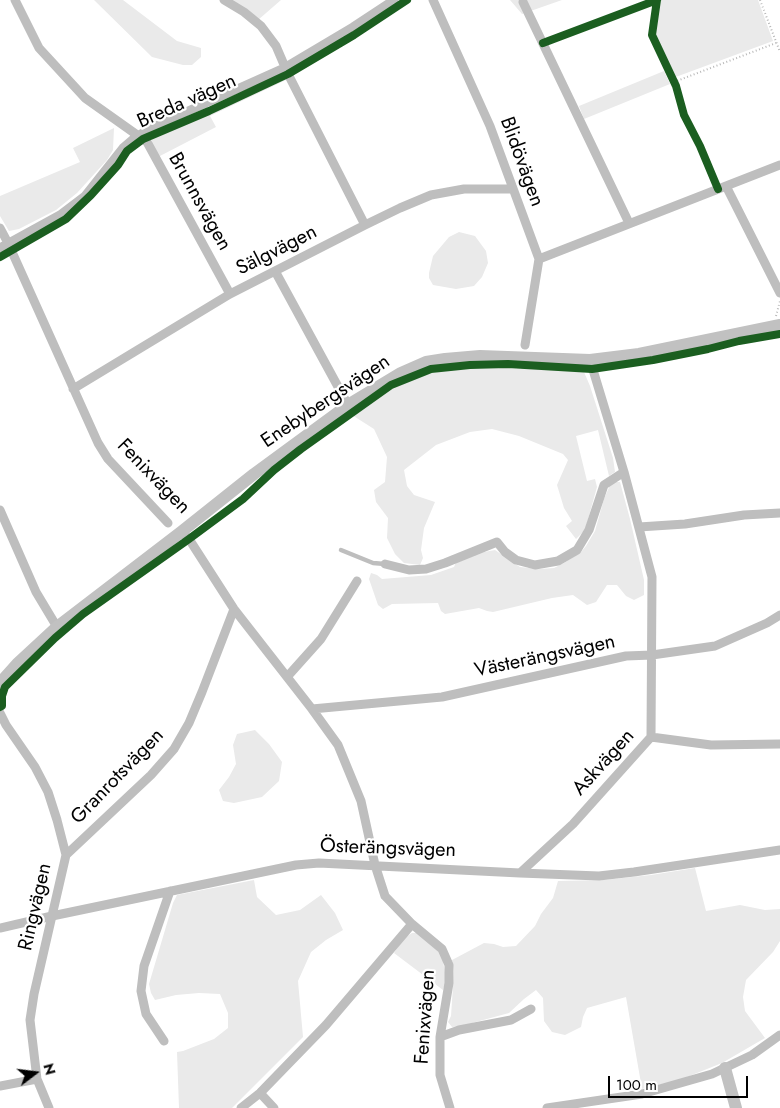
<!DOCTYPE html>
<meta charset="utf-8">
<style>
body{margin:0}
#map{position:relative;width:780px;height:1108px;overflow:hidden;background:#fff;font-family:Jost,sans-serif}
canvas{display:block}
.north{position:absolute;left:10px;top:1048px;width:50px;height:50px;-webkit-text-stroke:4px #fff;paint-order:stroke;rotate:75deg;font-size:14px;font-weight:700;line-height:20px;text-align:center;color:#000}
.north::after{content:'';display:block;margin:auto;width:18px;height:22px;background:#000;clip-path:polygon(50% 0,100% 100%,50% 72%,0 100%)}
.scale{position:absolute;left:608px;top:1076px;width:140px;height:22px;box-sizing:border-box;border:2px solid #000;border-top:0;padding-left:6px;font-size:15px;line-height:18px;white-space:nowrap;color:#000;-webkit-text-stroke:4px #fff;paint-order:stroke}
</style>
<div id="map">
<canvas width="780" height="1108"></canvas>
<div class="north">N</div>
<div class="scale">100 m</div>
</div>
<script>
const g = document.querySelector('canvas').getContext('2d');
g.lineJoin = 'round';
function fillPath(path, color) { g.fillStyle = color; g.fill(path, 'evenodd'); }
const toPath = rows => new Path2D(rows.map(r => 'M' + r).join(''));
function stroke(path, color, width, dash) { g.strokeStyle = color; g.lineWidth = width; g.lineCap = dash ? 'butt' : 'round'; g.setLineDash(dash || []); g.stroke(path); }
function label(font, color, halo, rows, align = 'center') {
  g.font = font + ' Jost,sans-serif'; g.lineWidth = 4.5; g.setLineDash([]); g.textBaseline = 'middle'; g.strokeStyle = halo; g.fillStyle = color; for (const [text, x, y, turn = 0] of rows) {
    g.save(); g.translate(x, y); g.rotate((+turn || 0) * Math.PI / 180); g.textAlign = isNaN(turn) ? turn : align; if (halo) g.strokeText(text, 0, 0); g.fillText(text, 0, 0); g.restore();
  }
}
fillPath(toPath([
 [94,0,123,0,177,41,201,48,201,57,192,65,183,65,152,57],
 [230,0,281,0,258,20],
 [510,0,562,0,522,14],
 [651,0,758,0,773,41,673,78,649,36,654,7],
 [664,71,670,84,584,119,579,106],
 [279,76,285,77,286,80,210,116,216,127,158,157,152,143,152,138,161,128],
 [114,128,113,150,107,160,77,193,56,210,19,229,9,231,0,216,0,196,80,162,73,148],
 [459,232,475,236,486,251,488,263,482,277,474,286,456,289,433,285,429,278,429,273,433,256,449,237],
 [503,368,579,370,584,372,590,386,613,458,615,472,609,476,598,430,576,436,587,481,595,479,597,487,585,530,576,539,566,526,572,521,564,508,557,485,568,460,563,454,519,436,492,429,470,432,436,445,404,470,407,486,414,495,435,502,424,528,421,550,423,558,420,565,404,563,395,554,387,538,388,518,376,502,374,490,385,482,387,457,374,429,352,415,391,388,419,376,447,370],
 [616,482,620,482,630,519,644,580,644,595,634,600,626,596,617,585,607,585,596,602,587,605,573,595,552,598,493,612,487,611,479,608,445,614,441,611,438,603,392,604,383,609,378,605,369,579,371,573,377,575,382,579,431,575,454,567,456,562,479,553,495,550,520,567,539,569,554,568,564,563,581,552,586,546,595,531,604,499,610,485],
 [255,730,269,744,282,762,279,781,262,797,234,803,223,801,219,790,229,777,236,764,233,745,237,734],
 [695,868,706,911,740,905,765,910,780,909,780,941,773,952,746,980,743,997,745,1011,765,1038,722,1063,682,1079,642,1089,626,997,587,1008,583,1017,581,1027,565,1035,552,1032,544,1021,543,998,536,990,524,999,509,1013,461,1026,452,1027,448,1022,451,1016,454,971,452,960,484,943,494,944,503,947,516,946,535,926,541,914,553,898,558,881,604,880,651,875],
 [254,880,257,897,276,915,300,910,321,895,335,913,343,930,326,940,311,952,298,981,303,1037,232,1108,179,1108,177,1052,183,1051,214,1039,228,1028,228,1013,220,994,199,993,176,995,155,1000,151,993,149,984,173,903,177,895],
 [412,933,417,933,433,946,440,953,443,961,445,973,445,984,443,990,394,953,404,938]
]), '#eaeaea');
stroke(toPath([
 [760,0,780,52],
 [674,82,776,43],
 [776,316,780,301]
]), '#b8b8b8', 2, [1, 2.5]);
stroke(toPath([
 [341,550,373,563,385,564]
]), '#bebebe', 4.5);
stroke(toPath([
 [15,0,39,48,85,98,147,142,230,294],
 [224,0,244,12,261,26,276,46,288,74,365,225],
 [433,0,490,126,539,259,525,345],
 [523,2,629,223],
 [726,186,780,293],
 [0,228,8,243,98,443,108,459,168,523],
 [0,248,60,215,85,196,123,148,137,136,168,120,284,68,353,27,394,0],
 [539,259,780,165],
 [275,271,348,405],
 [73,389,230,294,365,225,400,208,431,195,464,189,512,189],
 [0,510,36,592,57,627],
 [639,527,685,524,744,515,780,513],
 [181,532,189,539,234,609,312,709,338,745,361,801,375,865,385,896,412,924,442,949,449,965,449,983,440,1037,440,1075,450,1108],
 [385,564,409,570,426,569,445,563,497,542,505,552,516,560,535,565,558,561,577,550,589,530,604,485,624,472],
 [287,677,321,639,357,581],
 [312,709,442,697,626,656,652,655,715,646,767,623,780,615],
 [0,713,6,725,35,767,48,792,57,820,66,855,34,994,30,1020,37,1079,49,1108],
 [651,737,711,745,780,744],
 [66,855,151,775,174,749,189,723,202,692,234,609],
 [520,873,573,824,651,737,652,577,624,472,590,360],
 [0,928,52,916,296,865,319,863,520,873,599,876,634,872,780,850],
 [440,1037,459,1030,511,1020,531,1009],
 [164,1041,146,1014,141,991,144,966,170,891],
 [0,1086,37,1079],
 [260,1093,274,1108],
 [241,1108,260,1093,326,1025,412,924],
 [547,1108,642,1094,712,1074,752,1055,780,1035]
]), '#bebebe', 9);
stroke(toPath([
 [0,683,17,664,57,627,181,532,254,474,348,405,401,373,426,362,445,359,480,356,590,360,639,354,780,325],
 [725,1068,736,1108]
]), '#c1c1c1', 12);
stroke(toPath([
 [657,0,652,35,676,86,684,115,700,146,718,189],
 [543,43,657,0],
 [0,257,66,219,91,195,118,165,127,151,143,139,209,111,288,74,354,35,407,0],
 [0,707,2,706,2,696,5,687,55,638,83,614,189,539,243,499,274,470,301,449,391,385,431,369,470,365,508,364,592,369,653,360,708,349,739,341,780,334]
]), '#1b5e20', 8);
label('20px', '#000', '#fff', [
 ["Breda vägen",187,102,-24],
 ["Blidövägen",521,162,70],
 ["Brunnsvägen",199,202,61],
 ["Sälgvägen",277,251,-27],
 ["Enebybergsvägen",326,402,-34],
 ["Fenixvägen",153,477,46],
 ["Västerängsvägen",545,657,-12],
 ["Askvägen",604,763,-48],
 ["Granrotsvägen",118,777,-46],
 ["Österängsvägen",388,849,2],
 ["Ringvägen",36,907,-77],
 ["Fenixvägen",426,1017,-86]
]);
</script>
